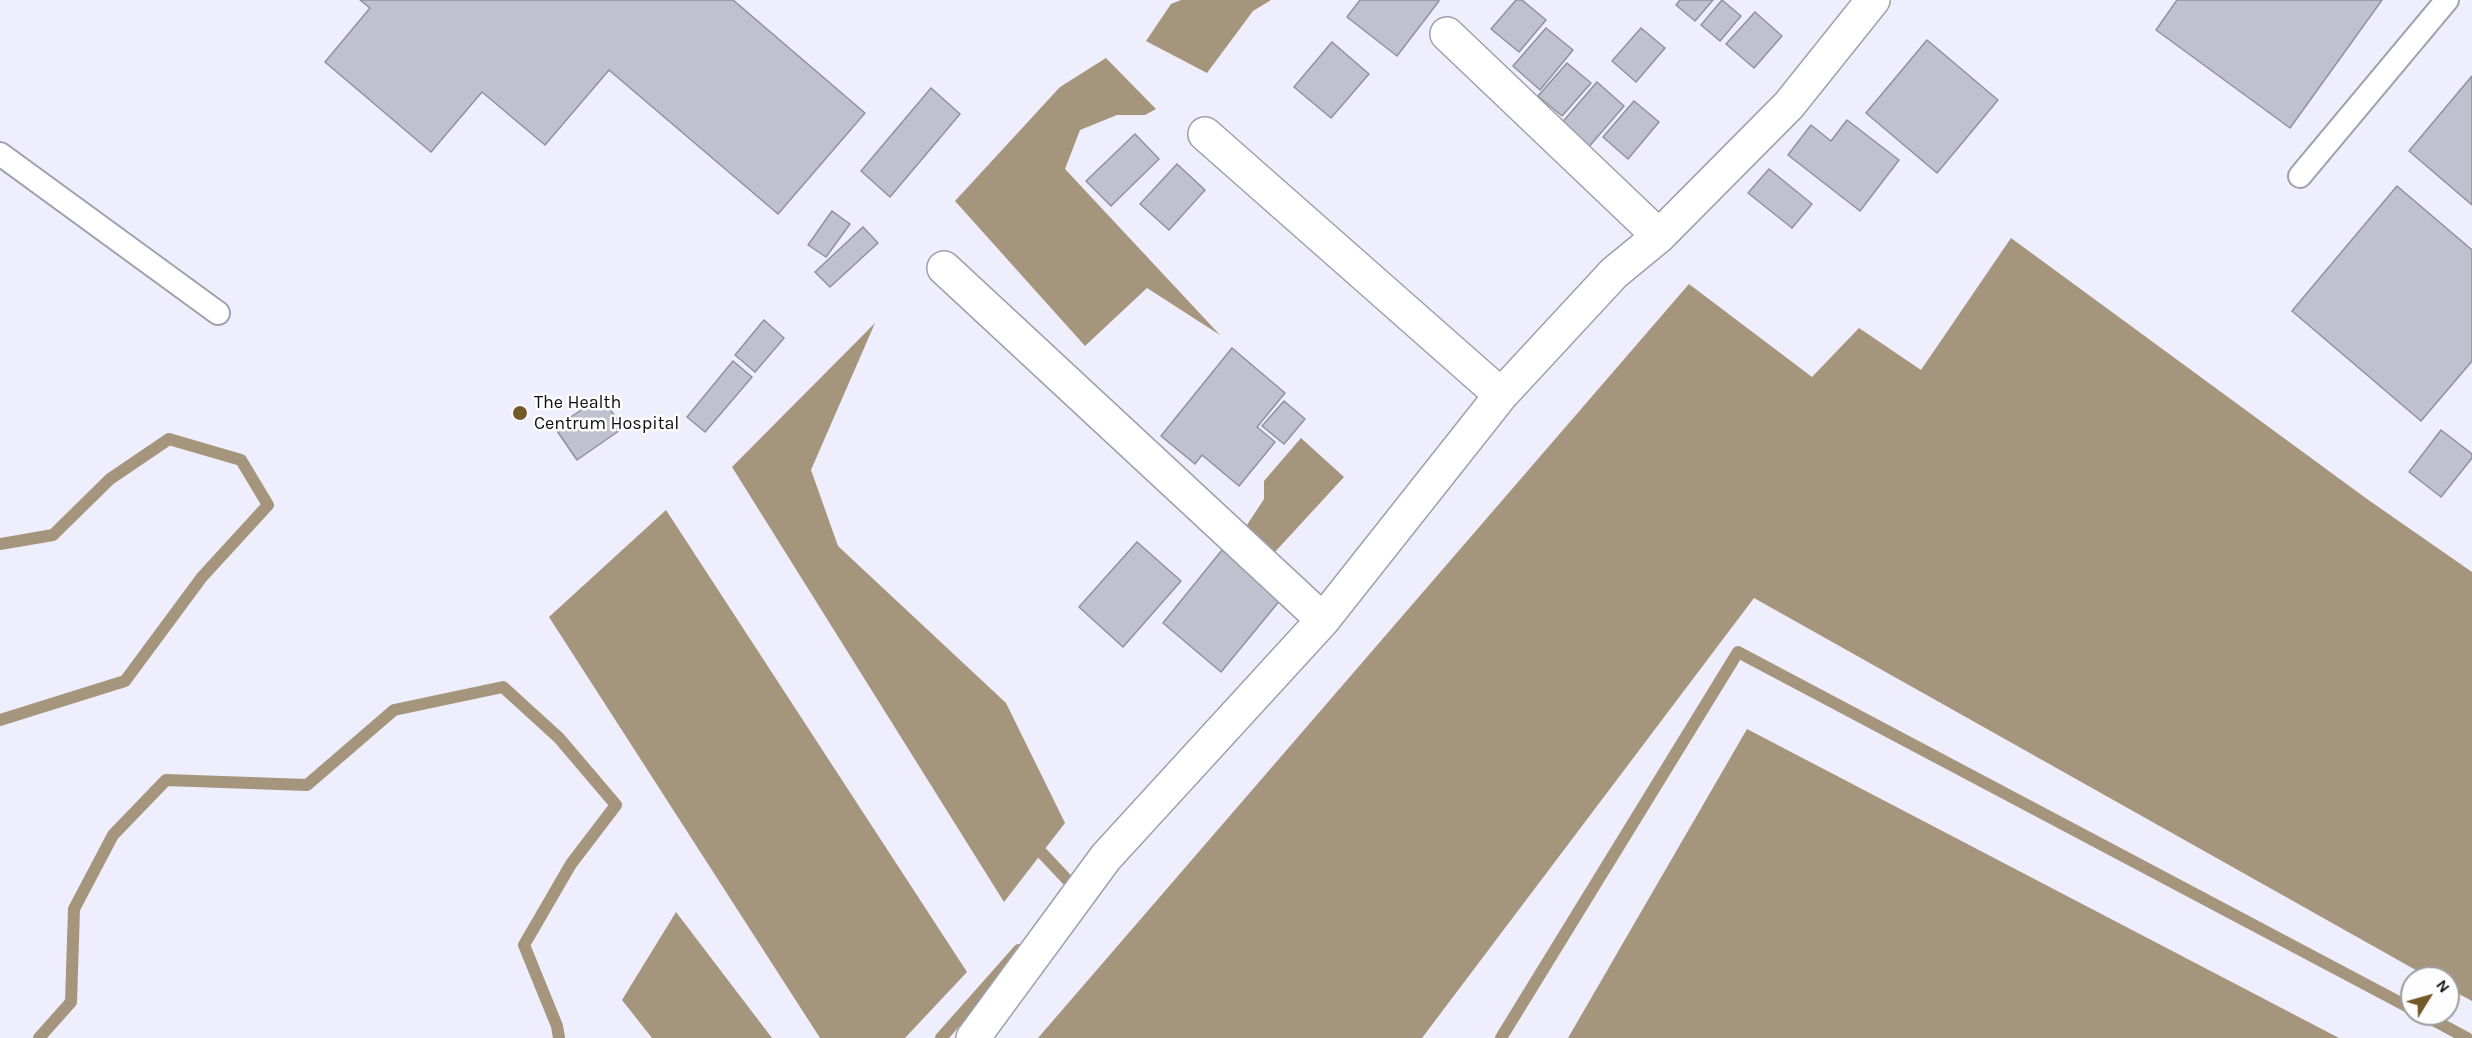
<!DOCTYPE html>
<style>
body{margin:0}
#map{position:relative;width:2472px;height:1038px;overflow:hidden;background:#eeeefc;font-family:Karla,sans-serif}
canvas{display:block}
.north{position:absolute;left:2400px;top:966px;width:60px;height:60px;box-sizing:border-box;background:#fdfdfd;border:2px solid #9d9d9f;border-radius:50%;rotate:53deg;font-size:16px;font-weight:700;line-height:24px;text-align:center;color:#0e0e13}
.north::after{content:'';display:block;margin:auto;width:21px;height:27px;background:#73582a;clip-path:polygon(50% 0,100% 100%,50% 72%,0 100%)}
</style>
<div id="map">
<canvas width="2472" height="1038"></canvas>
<div class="north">N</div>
</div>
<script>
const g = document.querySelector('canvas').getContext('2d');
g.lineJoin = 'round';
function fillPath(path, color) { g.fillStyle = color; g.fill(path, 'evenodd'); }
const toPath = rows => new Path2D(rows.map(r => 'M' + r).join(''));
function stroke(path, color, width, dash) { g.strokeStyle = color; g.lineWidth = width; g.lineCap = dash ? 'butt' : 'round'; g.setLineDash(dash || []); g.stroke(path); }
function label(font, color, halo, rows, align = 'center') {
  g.font = font + ' Karla,sans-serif'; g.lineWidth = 5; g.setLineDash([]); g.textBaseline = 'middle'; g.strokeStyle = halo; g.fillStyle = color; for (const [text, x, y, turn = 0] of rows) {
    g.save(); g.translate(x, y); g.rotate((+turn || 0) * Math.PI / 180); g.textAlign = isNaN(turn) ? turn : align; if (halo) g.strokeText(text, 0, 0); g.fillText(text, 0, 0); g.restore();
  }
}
fillPath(toPath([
 [1181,0,1271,0,1253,11,1207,73,1146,41,1171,4],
 [1106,58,1156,109,1145,115,1117,115,1080,130,1065,169,1220,335,1147,288,1085,346,955,201,1060,87],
 [2011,238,2367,499,2472,572,2472,1001,2448,988,2448,978,2430,978,1754,598,1422,1038,1038,1038,1689,284,1812,377,1859,328,1921,370],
 [875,323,811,470,838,546,1006,703,1065,823,1004,902,732,467],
 [1301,438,1344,477,1274,553,1245,528,1264,499,1264,481],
 [666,510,967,972,905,1038,820,1038,549,617],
 [1747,729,2339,1038,1568,1038],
 [676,912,772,1038,652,1038,622,1000]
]), '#a5957c');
stroke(toPath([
 [0,544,53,535,110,479,169,439,241,460,268,505,202,577,125,681,0,720],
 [1042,853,1074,887,1070,892],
 [2422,1014,2467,1038],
 [39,1038,71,1002,74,909,113,835,166,780,307,785,394,710,503,687,559,738,616,805,571,864,524,945,557,1026,559,1038],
 [941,1038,1019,950],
 [1501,1038,1738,652,2412,1009]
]), '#a5957c', 12);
const building = toPath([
 [360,0,733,0,865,113,778,214,609,70,545,145,482,92,431,152,325,62,370,8,360,0],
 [1360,0,1438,0,1439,1,1397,56,1347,17,1360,0],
 [1516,0,1522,0,1546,20,1519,52,1491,29,1516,0],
 [1680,0,1713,0,1695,21,1676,5,1680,0],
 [1722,0,1741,16,1720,41,1701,25,1722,0],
 [2177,0,2382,0,2290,128,2156,30,2177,0],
 [1755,12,1782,36,1754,68,1726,44,1755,12],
 [1546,28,1573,50,1540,90,1513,66,1546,28],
 [1641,28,1665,48,1636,82,1612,61,1641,28],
 [1927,40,1998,100,1937,173,1866,113,1927,40],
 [1332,42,1369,74,1331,118,1294,87,1332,42],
 [1567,63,1591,83,1562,116,1538,96,1567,63],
 [2472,76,2472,205,2409,151,2472,76],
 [1597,82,1624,106,1587,149,1560,125,1597,82],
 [931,88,960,114,890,197,861,171,931,88],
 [1634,101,1659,122,1628,159,1603,137,1634,101],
 [1847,120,1899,160,1860,211,1788,155,1811,125,1831,141,1847,120],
 [1135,134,1159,159,1111,206,1086,181,1135,134],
 [1177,164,1205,190,1169,230,1140,204,1177,164],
 [1769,169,1812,204,1792,228,1748,193,1769,169],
 [2397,186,2472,250,2472,361,2421,421,2292,311,2397,186],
 [832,211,850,224,826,257,808,245,832,211],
 [863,227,878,243,830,287,815,272,863,227],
 [764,320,784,338,755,372,735,355,764,320],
 [1232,348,1285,393,1257,427,1275,442,1239,486,1202,455,1195,464,1161,436,1232,348],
 [733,361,752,377,705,432,687,417,733,361],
 [601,396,623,428,577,460,555,428,601,396],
 [1284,401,1305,419,1284,444,1262,426,1284,401],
 [2441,430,2472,454,2472,458,2441,497,2409,472,2441,430],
 [1137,542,1181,581,1123,647,1079,607,1137,542],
 [1222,550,1281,599,1221,672,1163,623,1222,550]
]);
fillPath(building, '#c0c1ce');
stroke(building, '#91919e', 1.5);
const lane = toPath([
 [0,154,218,313],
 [2300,176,2447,0]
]);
const street = toPath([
 [1447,34,1659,236],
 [1205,134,1501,395],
 [944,268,1323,620],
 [973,1038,1106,857,1323,620,1501,395,1614,273,1659,236,1789,105,1873,0]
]);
stroke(lane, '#9fa0ad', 26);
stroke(street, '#9fa0ad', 36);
stroke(lane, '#fff', 22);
stroke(street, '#fff', 33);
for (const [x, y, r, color] of [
 [520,413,8,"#73582a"]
]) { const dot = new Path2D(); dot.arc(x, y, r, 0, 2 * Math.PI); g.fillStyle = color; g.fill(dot); stroke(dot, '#fdfdfd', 2); }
label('18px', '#0e0e13', '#fdfdfd', [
 ["The Health",534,403],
 ["Centrum Hospital",534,424]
], 'left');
</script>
